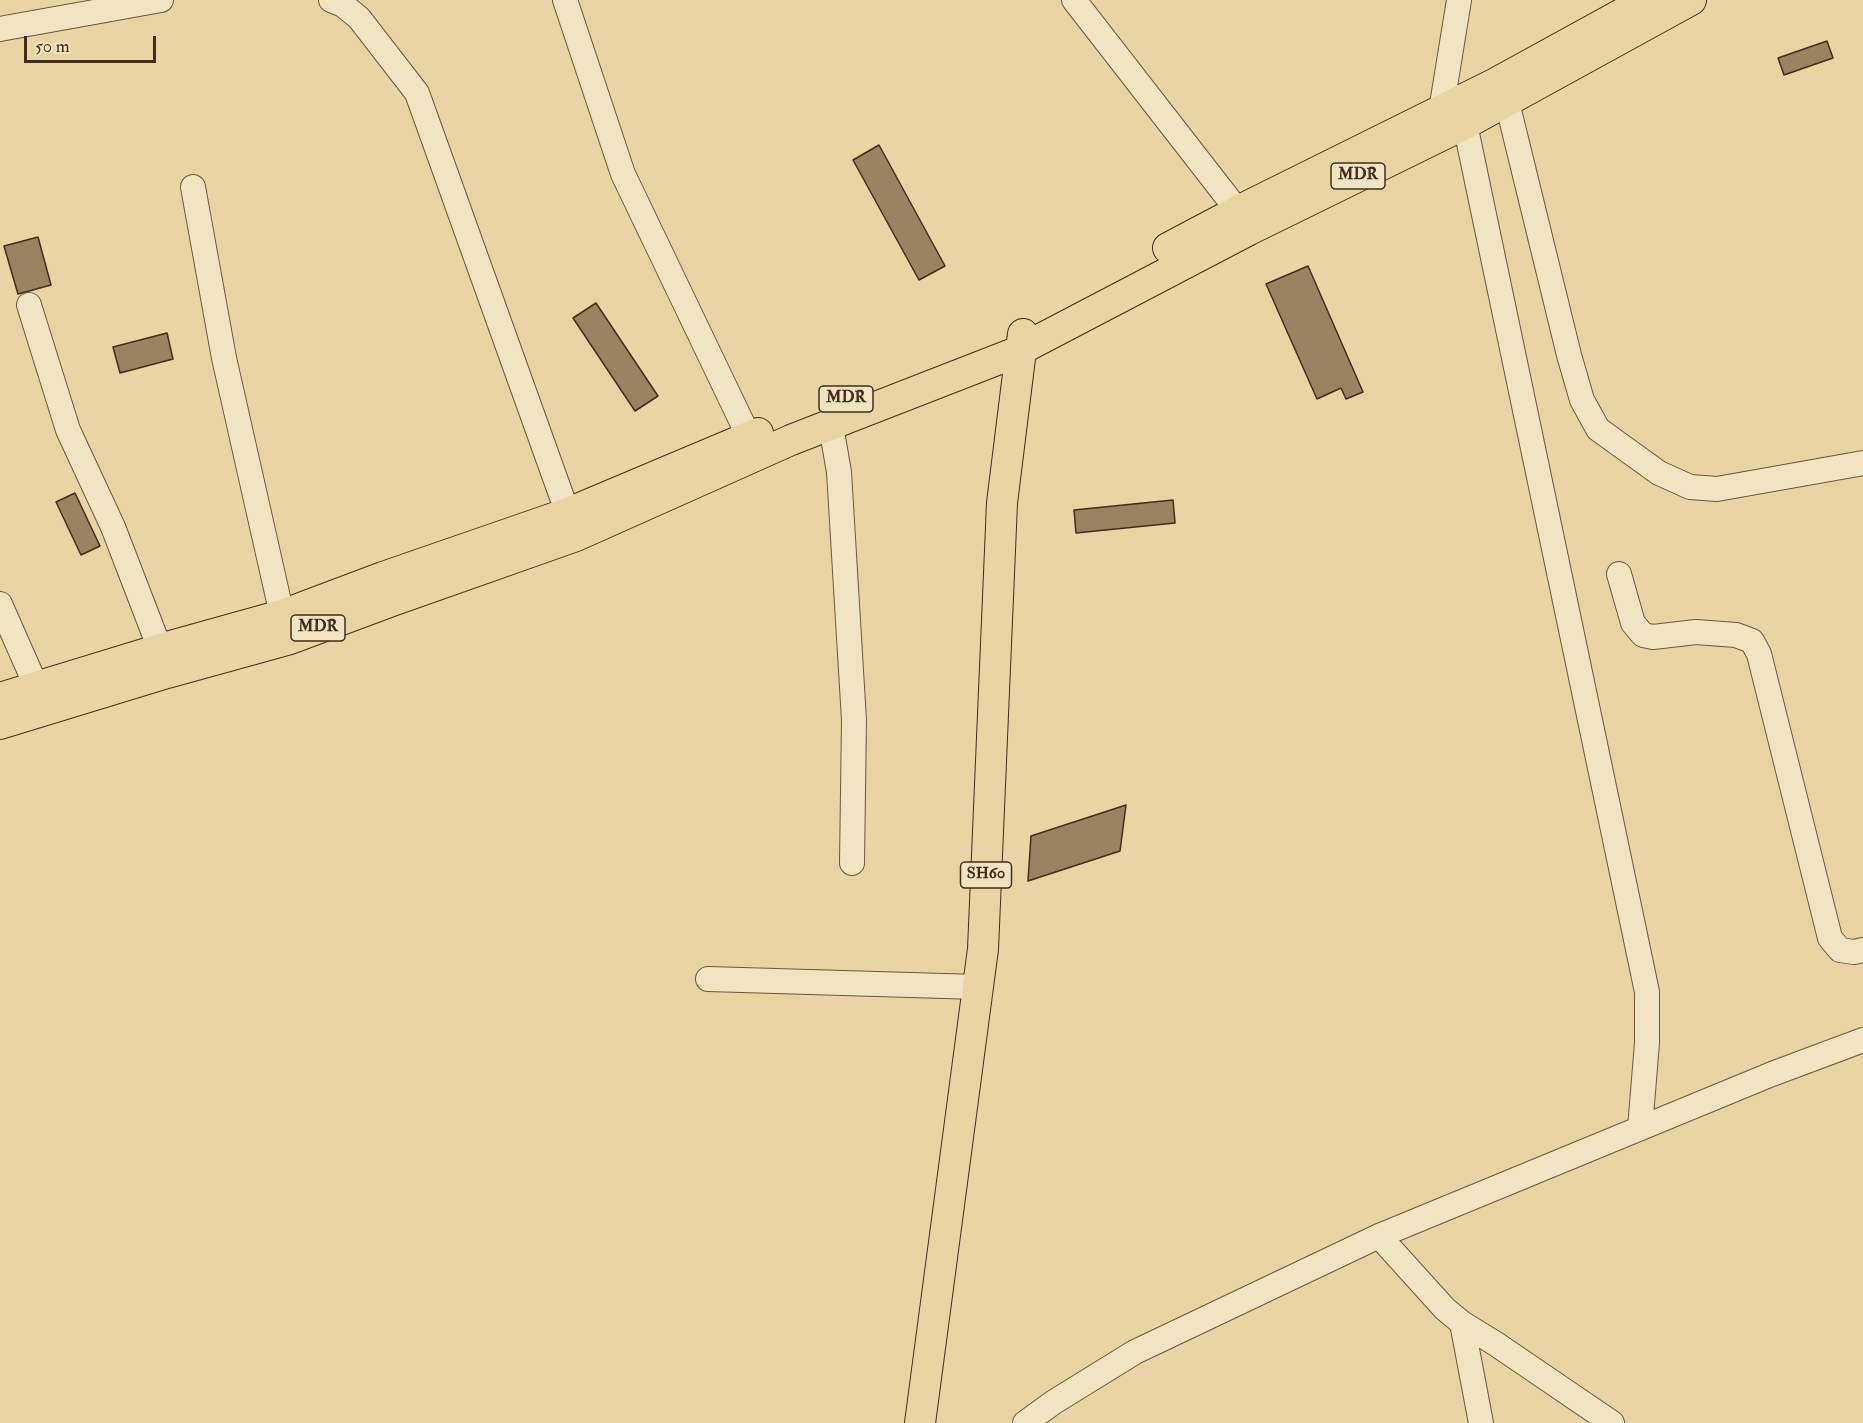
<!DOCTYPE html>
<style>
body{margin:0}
#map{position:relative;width:1863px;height:1423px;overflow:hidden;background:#e9d5a3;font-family:"IM FELL Double Pica",serif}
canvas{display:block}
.scale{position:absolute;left:24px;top:36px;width:132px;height:27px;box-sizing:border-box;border:3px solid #422d1b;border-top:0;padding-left:8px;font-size:18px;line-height:21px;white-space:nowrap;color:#422d1b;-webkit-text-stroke:4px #f1e4c3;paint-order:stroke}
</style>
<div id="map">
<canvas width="1863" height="1423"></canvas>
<div class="scale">50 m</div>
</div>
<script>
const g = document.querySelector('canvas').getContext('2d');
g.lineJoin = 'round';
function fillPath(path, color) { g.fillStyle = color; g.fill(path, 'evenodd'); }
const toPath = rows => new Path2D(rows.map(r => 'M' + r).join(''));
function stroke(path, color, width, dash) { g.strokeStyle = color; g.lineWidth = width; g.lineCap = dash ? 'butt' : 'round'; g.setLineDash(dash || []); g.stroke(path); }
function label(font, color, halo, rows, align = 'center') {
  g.font = font + ' "IM FELL Double Pica",serif'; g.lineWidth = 4.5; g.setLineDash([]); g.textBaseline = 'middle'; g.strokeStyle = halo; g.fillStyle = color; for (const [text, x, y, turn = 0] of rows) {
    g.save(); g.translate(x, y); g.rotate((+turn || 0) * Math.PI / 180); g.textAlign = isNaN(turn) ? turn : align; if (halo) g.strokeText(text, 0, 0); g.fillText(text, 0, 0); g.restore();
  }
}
const building = toPath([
 [1827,41,1833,58,1784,75,1778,58,1827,41],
 [879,145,945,266,919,280,853,160,879,145],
 [38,237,51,285,18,294,4,246,38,237],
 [1308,266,1363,392,1346,399,1341,388,1317,399,1266,284,1308,266],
 [596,303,658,396,635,411,573,318,596,303],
 [167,333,173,359,120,373,113,347,167,333],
 [75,493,100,546,81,555,56,502,75,493],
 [1173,500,1175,523,1076,533,1074,510,1173,500],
 [1126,805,1120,851,1028,881,1031,836,1126,805]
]);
fillPath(building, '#998462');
stroke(building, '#422d1b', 1.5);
const minor = toPath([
 [331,0,343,5,359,18,417,93,573,528],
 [565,0,623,174,749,437],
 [1074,0,1238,211],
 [0,29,161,0],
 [1507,102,1569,355,1582,400,1598,429,1659,473,1690,487,1717,489,1863,463],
 [1439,123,1459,0],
 [1465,124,1647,992,1647,1043,1640,1128],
 [193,187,224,358,282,615],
 [29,305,68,430,113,527,160,649],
 [831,426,839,472,854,720,852,863],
 [1619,574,1633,623,1643,635,1653,637,1696,632,1736,635,1752,641,1759,654,1830,938,1840,950,1854,952,1863,950],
 [0,604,37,688],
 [708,979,978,987],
 [1379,1236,1445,1309,1462,1323,1496,1344,1612,1423],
 [1462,1323,1481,1423],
 [1025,1423,1054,1402,1135,1352,1379,1236,1772,1074,1863,1040]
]);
const major = toPath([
 [1168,248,1238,211,1496,83,1647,0],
 [0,698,160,649,282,615,383,577,568,513,758,433],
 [0,724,167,673,290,639,392,601,576,536,791,440,1012,354,1249,230,1465,124,1691,0],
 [920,1423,983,949,1002,503,1023,334]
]);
stroke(minor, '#6c573d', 26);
stroke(major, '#422d1b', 32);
stroke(minor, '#f1e4c3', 24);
stroke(major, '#e9d5a3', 30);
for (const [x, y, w] of [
 [1358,176,54],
 [846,399,54],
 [318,628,54],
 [986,875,51]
]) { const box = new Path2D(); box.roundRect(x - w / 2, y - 13, w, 26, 4.5); g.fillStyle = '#f1e4c3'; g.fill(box); stroke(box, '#422d1b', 1.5); }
label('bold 16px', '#422d1b', null, [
 ["MDR",1358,176],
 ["MDR",846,399],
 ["MDR",318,628],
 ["SH60",986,875]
]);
</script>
